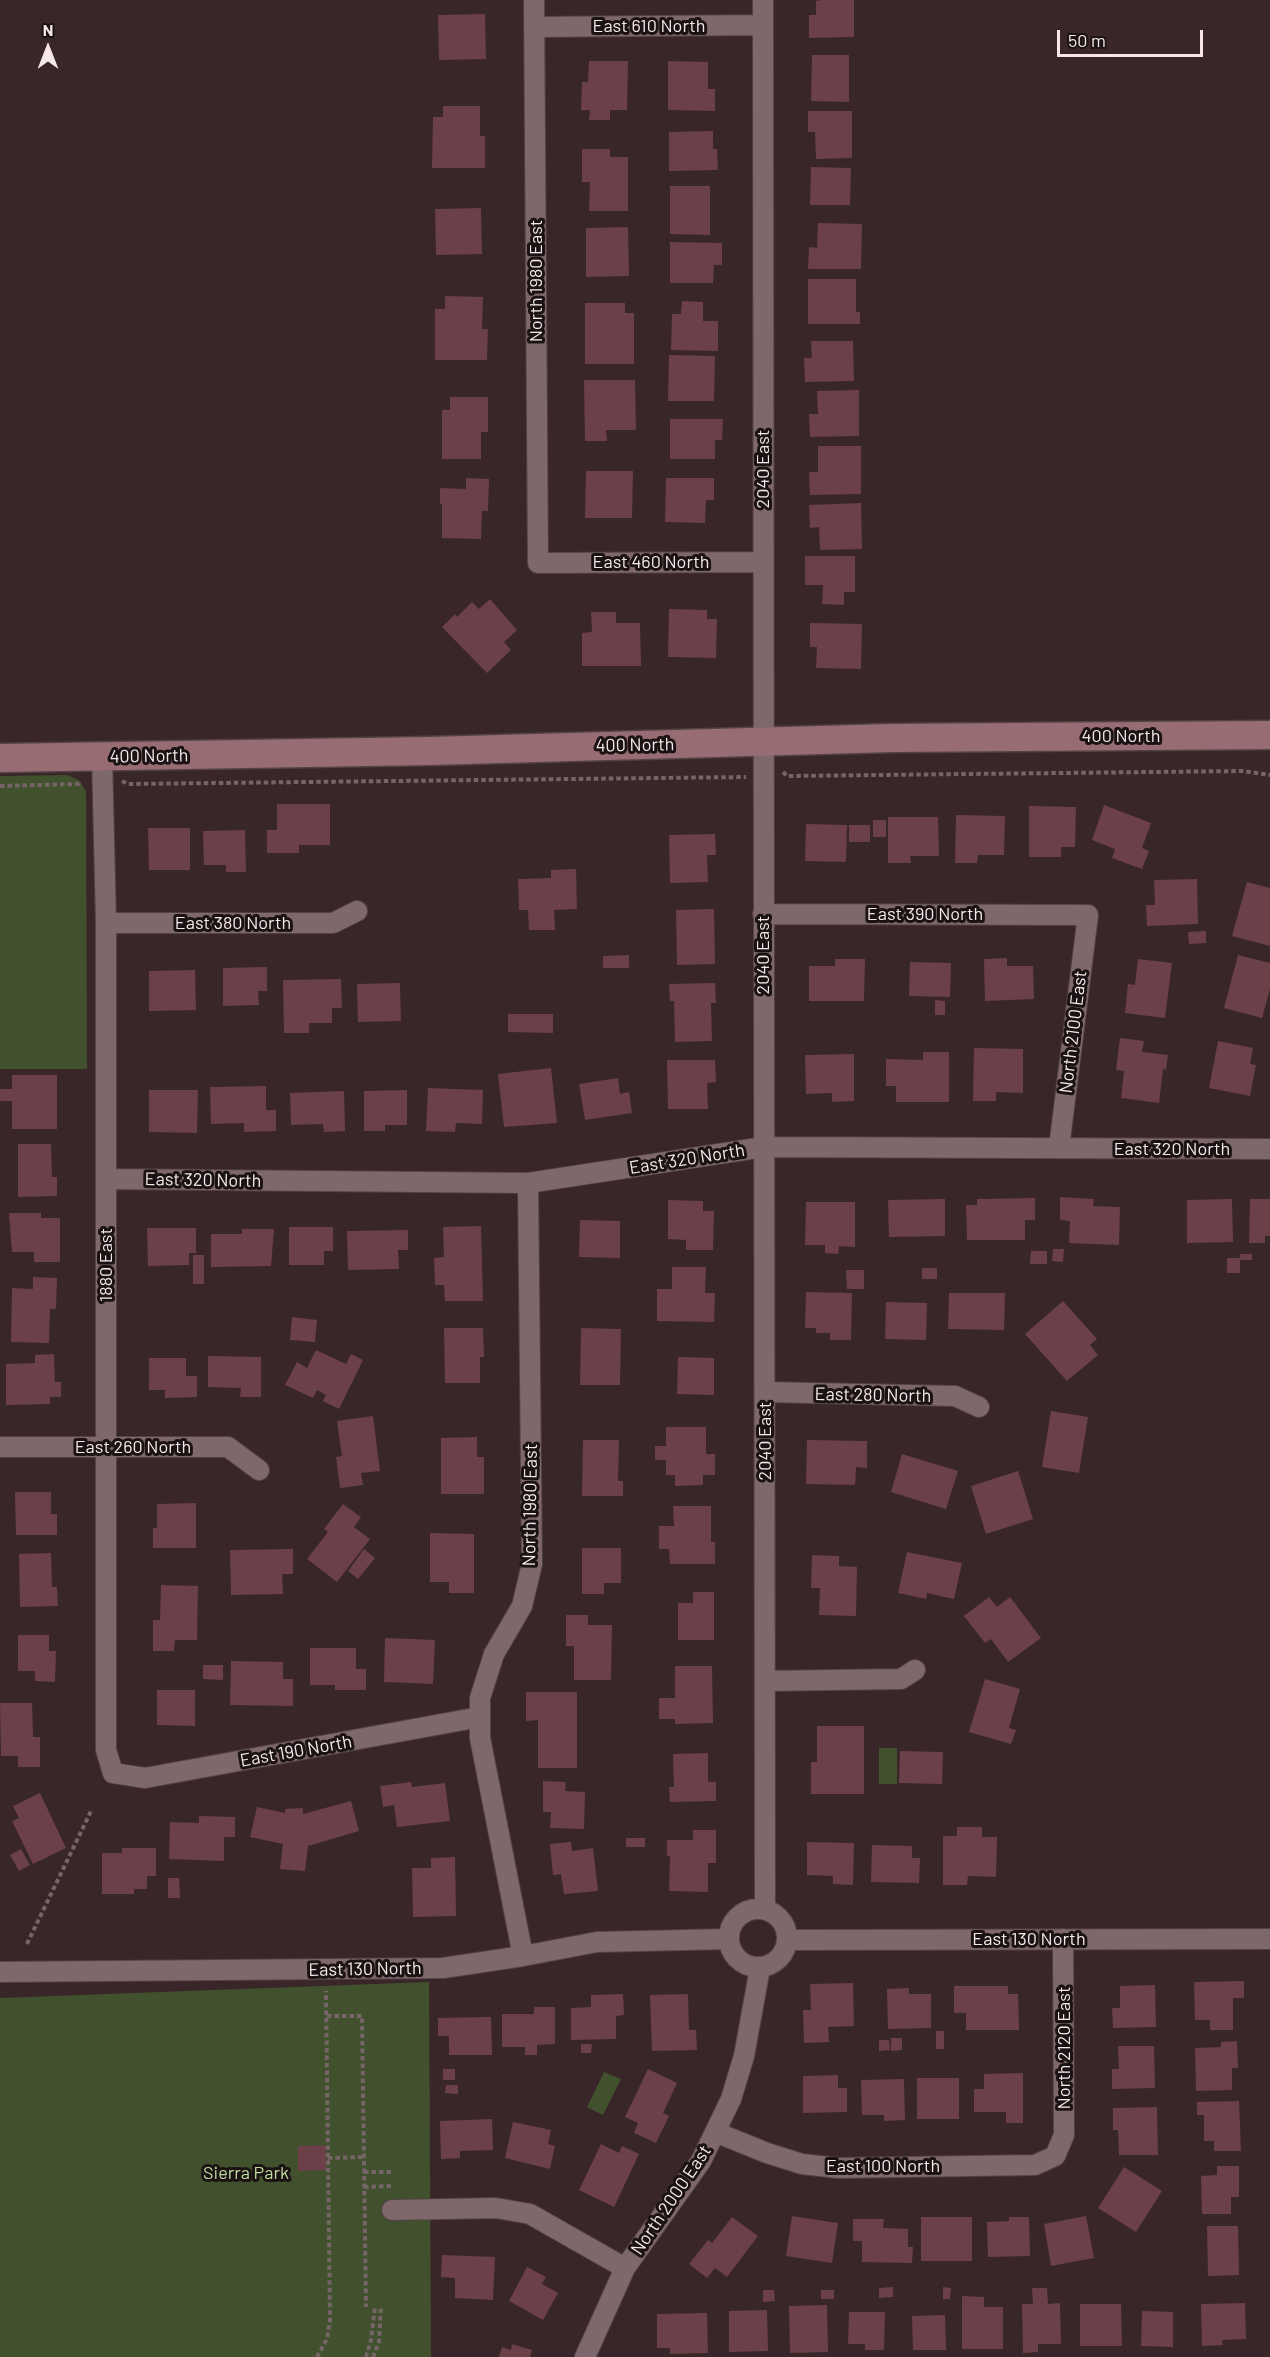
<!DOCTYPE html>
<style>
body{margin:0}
#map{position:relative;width:1270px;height:2357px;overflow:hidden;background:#392629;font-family:Barlow,sans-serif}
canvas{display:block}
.north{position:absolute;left:18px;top:18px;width:60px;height:60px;-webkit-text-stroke:4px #1b1213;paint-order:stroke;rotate:0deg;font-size:16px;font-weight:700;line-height:24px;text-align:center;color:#f6e8ea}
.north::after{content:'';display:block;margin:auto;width:21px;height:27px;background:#f6e8ea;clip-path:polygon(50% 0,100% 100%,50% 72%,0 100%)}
.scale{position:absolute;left:1057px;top:30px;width:146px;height:27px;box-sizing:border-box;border:3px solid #f6e8ea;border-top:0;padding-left:8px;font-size:18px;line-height:21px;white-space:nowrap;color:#f6e8ea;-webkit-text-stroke:4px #1b1213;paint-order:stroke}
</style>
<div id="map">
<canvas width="1270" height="2357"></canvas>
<div class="north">N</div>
<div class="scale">50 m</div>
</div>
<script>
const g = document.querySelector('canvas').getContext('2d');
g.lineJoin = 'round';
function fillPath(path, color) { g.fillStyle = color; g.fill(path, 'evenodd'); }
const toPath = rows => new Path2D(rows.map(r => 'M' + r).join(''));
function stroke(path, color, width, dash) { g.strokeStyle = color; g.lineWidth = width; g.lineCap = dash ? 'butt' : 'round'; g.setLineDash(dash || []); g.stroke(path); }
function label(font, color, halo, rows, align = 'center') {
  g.font = font + ' Barlow,sans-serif'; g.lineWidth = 6; g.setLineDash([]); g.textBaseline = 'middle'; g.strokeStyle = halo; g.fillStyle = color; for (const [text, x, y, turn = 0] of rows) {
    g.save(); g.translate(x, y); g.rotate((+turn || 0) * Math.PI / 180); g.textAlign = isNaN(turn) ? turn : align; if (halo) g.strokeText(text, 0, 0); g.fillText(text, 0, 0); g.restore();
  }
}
fillPath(toPath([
 [68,775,80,781,86,792,87,1069,0,1069,0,776],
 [879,1748,897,1748,897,1784,879,1784],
 [429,1982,431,2357,0,2357,0,1998],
 [604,2072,621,2079,603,2115,587,2107]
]), '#41512d');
fillPath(toPath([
 [821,0,854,0,854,37,809,38,809,15,816,15,816,1],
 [485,14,486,59,439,60,438,15],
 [812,55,849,55,849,102,811,101],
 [589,61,628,61,627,110,610,110,610,120,589,120,590,110,581,110,582,82,588,82],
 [668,61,708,62,708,89,715,89,715,111,668,110],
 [443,106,480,106,480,136,485,136,485,168,432,168,433,117,443,117],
 [808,111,852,111,852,158,816,159,815,132,808,132],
 [713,131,713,149,717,149,718,170,669,171,669,132],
 [582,149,610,149,610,157,628,157,628,211,589,211,590,182,582,182],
 [811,167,851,168,850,205,810,205],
 [670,186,710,186,710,235,670,234],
 [481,208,482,254,436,255,435,209],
 [818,223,862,224,861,269,808,269,809,247,817,248],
 [628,227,629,276,586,277,586,228],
 [670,242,722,243,722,265,714,265,713,283,670,283],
 [808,279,856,279,856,312,860,312,860,324,808,324],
 [445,296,483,297,482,329,488,329,487,360,435,360,435,309,445,309],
 [682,301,703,302,703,321,718,321,718,351,671,350,672,314,681,314],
 [585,303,625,303,625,313,634,313,634,364,585,364],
 [811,341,853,341,854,381,805,382,804,358,812,358],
 [669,355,715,356,714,401,668,401],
 [584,380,635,380,636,430,606,430,607,441,585,441],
 [859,390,859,436,810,437,809,414,818,414,817,391],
 [450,397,488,397,488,432,481,432,481,459,442,459,442,410,450,410],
 [670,419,723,419,722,440,715,440,715,459,670,459],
 [818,446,861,446,861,494,810,495,809,472,818,472],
 [586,471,633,471,632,518,585,518],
 [466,478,489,479,488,511,482,511,481,539,442,538,442,504,440,504,440,488,466,489],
 [666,478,714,478,714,500,706,500,705,523,665,522],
 [861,503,862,549,820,550,819,527,810,528,809,505],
 [805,556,855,556,855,592,844,592,844,605,822,604,823,585,805,585],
 [490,599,517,630,504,642,511,650,487,673,442,627,455,614,457,617,472,602,479,609],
 [669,609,707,610,707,619,717,619,716,658,668,657],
 [591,612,616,612,616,623,640,623,641,666,582,666,582,633,592,632],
 [810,623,862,624,861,669,816,668,817,647,810,647],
 [277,804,330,804,330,845,299,845,299,853,267,853,267,830,277,830],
 [1104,805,1151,823,1142,848,1149,851,1142,869,1112,858,1115,849,1092,840],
 [1029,806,1076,807,1075,847,1061,847,1061,857,1029,857],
 [956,815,1005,816,1004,855,978,855,977,863,955,863],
 [888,817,938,817,939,856,910,856,911,863,888,863],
 [873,820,886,820,886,837,873,837],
 [806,824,847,825,846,862,805,861],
 [849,825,870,825,870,842,849,842],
 [148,828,190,828,190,870,149,870],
 [245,830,246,872,226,872,226,865,204,865,203,831],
 [715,834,716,855,707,855,708,882,670,883,669,835],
 [576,869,577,909,554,910,555,930,529,930,528,910,519,910,518,879,551,878,551,870],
 [1197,879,1198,924,1147,926,1146,905,1155,905,1154,880],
 [1247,882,1270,888,1270,946,1232,936],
 [714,909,715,964,677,965,676,910],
 [1206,931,1206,943,1189,944,1188,932],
 [629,955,629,968,603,968,603,956],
 [1238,955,1270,963,1270,989,1262,1018,1224,1008],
 [1007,958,1007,966,1033,966,1034,999,985,1001,984,959],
 [835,959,865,959,864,1001,809,1001,809,966,835,966],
 [1138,959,1172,963,1165,1018,1125,1013,1128,984,1135,985],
 [910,962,951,963,950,997,909,996],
 [267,967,267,991,258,991,259,1005,223,1006,223,968],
 [195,970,196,1010,149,1011,149,971],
 [341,979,342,1008,332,1008,332,1023,309,1023,309,1033,284,1033,283,980],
 [400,983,401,1021,358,1022,357,984],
 [715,983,716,1003,711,1003,712,1041,675,1042,674,1001,670,1001,669,984],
 [935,1000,945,1001,945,1015,935,1015],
 [508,1014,553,1014,553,1033,508,1032],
 [1120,1038,1144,1041,1142,1052,1168,1055,1166,1070,1163,1069,1159,1103,1121,1098,1124,1071,1116,1070],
 [1218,1041,1253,1048,1250,1064,1256,1065,1250,1096,1209,1088],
 [974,1048,1023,1049,1023,1093,996,1092,996,1101,973,1101],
 [923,1052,949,1052,949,1102,896,1102,896,1086,886,1086,886,1059,923,1060],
 [854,1054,854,1101,832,1102,832,1093,806,1094,805,1055],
 [667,1060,715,1060,716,1082,707,1083,708,1109,668,1109],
 [551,1068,557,1123,504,1127,498,1074],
 [12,1075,57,1075,57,1129,12,1129,12,1101,0,1101,0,1089,12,1089],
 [618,1078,620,1094,629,1092,632,1113,585,1120,579,1084],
 [266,1086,266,1110,276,1110,276,1131,244,1132,244,1123,211,1124,210,1087],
 [428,1088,483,1090,482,1124,456,1123,455,1132,426,1131],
 [149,1090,198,1090,197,1133,149,1132],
 [407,1090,407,1125,385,1125,385,1131,364,1131,364,1091],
 [344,1091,345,1131,324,1132,323,1124,291,1125,290,1093],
 [18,1144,51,1144,52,1177,57,1177,57,1196,18,1197],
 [1060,1197,1094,1199,1093,1206,1120,1207,1119,1245,1069,1243,1070,1221,1060,1220],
 [1035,1198,1035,1220,1025,1220,1025,1240,967,1240,966,1205,977,1205,977,1199],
 [945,1199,945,1236,889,1237,888,1200],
 [1232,1199,1233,1242,1187,1243,1187,1200],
 [1250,1199,1270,1199,1270,1236,1265,1236,1265,1243,1249,1243],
 [668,1200,703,1201,703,1211,714,1211,713,1250,686,1250,686,1240,668,1239],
 [806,1202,855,1202,855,1247,839,1246,838,1254,825,1253,825,1245,805,1245],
 [9,1213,41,1213,41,1218,60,1218,60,1262,34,1262,34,1252,12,1252],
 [580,1220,620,1221,620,1258,579,1257],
 [481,1226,483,1301,445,1301,444,1285,435,1285,434,1258,444,1257,443,1227],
 [289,1227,333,1227,333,1251,324,1251,324,1265,289,1265],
 [147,1228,196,1228,196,1253,189,1253,189,1265,148,1266],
 [242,1229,274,1229,271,1266,211,1267,211,1234,242,1234],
 [408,1230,408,1250,398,1250,399,1269,348,1270,347,1231],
 [1053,1249,1064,1249,1063,1262,1052,1261],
 [1031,1251,1047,1251,1047,1264,1030,1264],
 [1240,1254,1252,1254,1252,1260,1240,1260],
 [193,1255,204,1255,204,1284,193,1284],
 [1227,1258,1240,1258,1240,1273,1227,1273],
 [672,1267,706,1267,705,1293,715,1293,714,1322,657,1321,657,1289,672,1289],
 [922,1268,937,1268,937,1279,922,1279],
 [846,1270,864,1270,864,1289,847,1289],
 [33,1277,57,1278,56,1309,50,1309,49,1343,11,1342,12,1288,33,1289],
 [806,1292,852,1293,851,1340,830,1340,830,1333,816,1333,816,1328,805,1328],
 [949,1293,1005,1293,1004,1330,948,1329],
 [1063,1301,1097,1339,1090,1345,1098,1355,1067,1381,1025,1334],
 [886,1302,927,1303,926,1340,885,1339],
 [292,1317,317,1320,315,1342,290,1340],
 [444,1328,483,1328,484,1357,480,1357,480,1383,445,1383],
 [581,1328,621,1329,620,1385,580,1385],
 [316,1350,346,1364,351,1354,363,1360,339,1409,323,1401,326,1395,317,1390,313,1398,285,1385,297,1362,307,1368],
 [54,1354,55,1382,61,1382,61,1397,50,1397,50,1404,6,1405,6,1364,35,1363,35,1355],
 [208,1356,261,1357,261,1397,240,1397,241,1388,208,1387],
 [678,1357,714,1358,714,1395,677,1394],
 [149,1358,186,1358,186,1376,197,1376,197,1397,165,1398,165,1390,149,1390],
 [1051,1411,1088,1417,1079,1473,1042,1467],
 [373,1416,380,1471,361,1473,363,1485,340,1488,336,1457,342,1456,337,1421],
 [666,1427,706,1427,706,1454,715,1454,715,1475,703,1475,703,1485,675,1486,675,1475,666,1475,666,1460,655,1460,655,1446,666,1446],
 [477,1437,477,1457,484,1457,484,1494,441,1494,441,1438],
 [583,1440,619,1440,618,1481,623,1481,623,1496,582,1496],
 [807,1440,867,1441,867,1468,856,1467,855,1485,806,1484],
 [902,1454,958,1471,946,1509,891,1492],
 [1018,1471,1033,1519,986,1534,971,1486],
 [15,1492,51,1492,51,1514,57,1514,57,1535,16,1535],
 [196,1503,196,1548,153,1548,153,1528,157,1528,157,1504],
 [343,1504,361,1517,354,1527,370,1539,337,1582,307,1559,328,1532,324,1529],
 [673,1506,711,1506,711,1542,715,1542,715,1564,670,1564,669,1549,659,1549,659,1526,674,1526],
 [430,1533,474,1534,474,1593,449,1593,449,1582,430,1582],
 [582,1548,621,1548,621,1583,604,1583,604,1594,582,1594],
 [293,1549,293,1574,282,1574,283,1594,231,1595,230,1550],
 [364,1549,375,1558,358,1579,348,1571],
 [907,1552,962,1563,954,1599,927,1593,926,1599,898,1593],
 [51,1553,52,1587,57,1587,58,1606,20,1607,19,1554],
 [812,1555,839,1556,839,1566,857,1567,856,1616,819,1615,820,1588,811,1588],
 [161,1585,198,1586,197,1640,175,1640,174,1651,153,1651,153,1620,160,1620],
 [693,1592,714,1592,714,1640,678,1640,678,1603,693,1603],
 [989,1597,997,1607,1010,1597,1041,1638,1008,1662,991,1639,985,1643,964,1616],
 [566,1615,588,1615,588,1625,612,1625,611,1680,574,1680,574,1646,566,1646],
 [18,1635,49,1635,49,1651,56,1651,55,1682,35,1681,35,1671,18,1671],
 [385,1638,435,1640,433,1684,384,1682],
 [310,1648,356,1648,356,1669,366,1669,366,1690,335,1690,335,1685,310,1685],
 [231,1661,283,1662,283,1679,293,1679,293,1706,230,1705],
 [203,1665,223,1665,223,1680,203,1679],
 [675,1666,712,1666,713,1723,675,1724,675,1719,659,1719,659,1698,675,1698],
 [985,1679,1020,1689,1009,1728,1016,1730,1011,1744,969,1732],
 [157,1690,195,1690,195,1726,157,1725],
 [526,1692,577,1692,577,1768,538,1768,538,1720,526,1721],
 [0,1703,32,1703,33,1737,40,1737,40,1767,18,1767,18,1756,1,1756],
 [817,1726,864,1726,864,1794,811,1794,811,1762,817,1762],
 [900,1751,943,1752,942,1784,899,1783],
 [708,1753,708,1782,716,1782,716,1801,670,1802,669,1787,674,1787,673,1754],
 [543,1781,566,1782,565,1791,585,1792,584,1829,550,1828,551,1812,543,1812],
 [411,1782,412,1787,445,1783,450,1821,397,1827,394,1805,383,1807,380,1786],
 [40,1793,66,1848,33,1864,12,1821,19,1818,13,1806],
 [351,1801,359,1831,308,1846,305,1871,280,1869,283,1844,250,1837,257,1807,285,1813,285,1809,303,1808,303,1814],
 [199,1816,235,1817,235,1837,224,1837,224,1861,169,1859,170,1822,199,1823],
 [957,1827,982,1827,982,1837,997,1837,996,1877,968,1876,967,1885,943,1885,943,1836,957,1836],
 [693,1830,716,1830,716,1863,708,1863,708,1892,669,1891,670,1856,667,1856,667,1840,693,1840],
 [626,1838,645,1838,645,1847,626,1847],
 [571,1842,572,1851,593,1848,598,1891,564,1894,561,1874,553,1875,550,1844],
 [807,1842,854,1843,853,1885,833,1884,833,1876,807,1875],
 [872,1845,912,1846,912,1858,920,1858,919,1883,871,1882],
 [122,1848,156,1848,156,1876,147,1876,147,1889,134,1889,134,1894,102,1894,102,1853,122,1853],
 [21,1849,30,1865,19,1871,10,1855],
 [455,1857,456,1916,413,1917,412,1868,431,1868,431,1858],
 [168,1878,179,1878,180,1898,168,1898],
 [1244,1981,1244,1998,1233,1998,1233,2030,1210,2030,1210,2020,1195,2020,1194,1982],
 [853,1983,854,2026,828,2027,829,2042,804,2043,803,2010,811,2010,810,1984],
 [1155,1985,1156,2027,1113,2028,1112,2008,1120,2008,1120,1986],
 [954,1986,1008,1986,1008,1994,1018,1994,1019,2030,966,2030,966,2013,954,2013],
 [909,1988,909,1994,931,1994,931,2028,888,2029,887,1989],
 [623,1994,624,2015,616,2016,616,2039,571,2040,571,2008,591,2007,591,1995],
 [688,1994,689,2030,696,2030,697,2050,652,2051,650,1995],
 [534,2007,555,2007,555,2044,537,2045,537,2055,525,2055,525,2047,502,2047,502,2014,534,2014],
 [491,2017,492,2055,449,2055,449,2036,438,2036,438,2018],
 [936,2031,944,2031,944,2049,936,2049],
 [891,2038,902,2038,902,2050,891,2051],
 [879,2040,889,2040,890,2050,879,2051],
 [1237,2041,1238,2068,1232,2068,1232,2090,1196,2091,1195,2048,1221,2047,1221,2042],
 [581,2044,592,2044,591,2053,581,2053],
 [1118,2046,1154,2046,1155,2088,1112,2089,1112,2069,1119,2069],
 [443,2069,455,2069,455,2080,443,2080],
 [648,2069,677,2083,663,2113,669,2116,656,2143,634,2133,638,2123,625,2117],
 [1023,2073,1023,2123,1006,2123,1006,2112,974,2112,974,2089,984,2089,984,2074],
 [838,2075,838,2088,847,2088,847,2112,803,2113,803,2076],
 [917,2078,959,2078,959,2119,917,2119],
 [904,2079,905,2120,884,2121,884,2115,862,2115,861,2080],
 [446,2085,458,2085,458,2094,445,2093],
 [1239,2101,1241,2151,1214,2151,1214,2141,1204,2141,1204,2115,1197,2115,1197,2102],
 [1157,2107,1158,2155,1119,2155,1118,2130,1113,2130,1113,2108],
 [492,2119,493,2150,460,2151,460,2158,441,2159,440,2121],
 [513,2122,551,2130,548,2144,555,2146,550,2169,505,2158],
 [601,2144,619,2153,622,2146,639,2154,614,2207,579,2190],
 [326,2145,326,2170,298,2171,298,2146],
 [1217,2166,1239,2166,1239,2197,1231,2197,1231,2214,1202,2214,1201,2176,1217,2175],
 [1124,2167,1162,2191,1136,2232,1098,2208],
 [792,2216,838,2223,832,2263,786,2256],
 [1086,2216,1094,2258,1051,2266,1044,2224],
 [732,2217,758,2236,727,2277,715,2268,707,2278,689,2264,708,2240,712,2243],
 [921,2217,972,2217,972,2261,921,2261],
 [1009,2217,1029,2217,1030,2256,988,2257,987,2222,1009,2221],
 [853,2219,884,2219,883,2228,908,2229,908,2247,913,2247,912,2263,862,2262,862,2241,853,2241],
 [1207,2226,1238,2226,1239,2275,1208,2276],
 [442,2255,495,2257,493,2300,455,2298,455,2278,441,2277],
 [527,2267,546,2277,542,2284,558,2293,543,2320,509,2301],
 [893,2287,893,2297,879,2298,879,2288],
 [943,2287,951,2288,950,2299,943,2299],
 [1032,2288,1047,2288,1048,2304,1060,2303,1061,2344,1038,2344,1038,2352,1023,2353,1022,2304,1033,2304],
 [763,2290,774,2290,775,2301,763,2302],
 [821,2290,834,2290,834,2299,821,2299],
 [962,2296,984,2297,984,2307,1003,2307,1003,2349,962,2349],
 [1245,2303,1246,2339,1222,2340,1223,2345,1202,2346,1201,2304],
 [1080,2304,1121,2304,1122,2346,1080,2346],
 [827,2305,828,2352,790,2353,789,2306],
 [767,2310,768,2351,729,2352,729,2311],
 [1142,2311,1173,2312,1173,2347,1141,2346],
 [849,2312,885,2312,884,2350,865,2350,865,2344,848,2344],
 [707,2313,708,2353,670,2354,670,2348,657,2348,657,2314],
 [945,2315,946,2350,913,2350,912,2316],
 [512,2344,532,2350,530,2357,499,2357,502,2347,511,2350]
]), '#6b4048');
const street = toPath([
 [534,0,538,563,763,562],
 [763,0,765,1909],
 [534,27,763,25],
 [102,756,106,923,106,1750,113,1773,145,1778,480,1717],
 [763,914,1088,915,1059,1148],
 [106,923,333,923,357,911],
 [106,1179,528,1183,764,1147,1270,1149],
 [765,1392,955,1396,979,1407],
 [0,1447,228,1447,259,1470],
 [765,1681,901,1679,915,1670],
 '729 1938a29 29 0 1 1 58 0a29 29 0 1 1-58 0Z',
 [788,1940,1270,1939],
 [523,1956,480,1738,480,1698,494,1654,522,1606,532,1564,528,1183],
 [0,1972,443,1968,523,1956,597,1942,729,1939],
 [715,2132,767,2153,802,2164,838,2168,1035,2165,1055,2156,1064,2135,1063,1939],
 [392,2210,496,2208,530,2214,625,2268],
 [585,2357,625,2268,701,2161,731,2099,744,2056,760,1968]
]);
const secondary = toPath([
 [0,758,429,751,892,738,1270,735]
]);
stroke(street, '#534346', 22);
stroke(secondary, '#534346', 31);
stroke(toPath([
 [783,772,787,776,1243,771,1270,775],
 [122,781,128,784,746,777],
 [0,786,78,784,81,782],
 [27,1944,91,1811],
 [327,2016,362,2016,366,2307],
 [328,2158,364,2157],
 [364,2172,392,2172],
 [364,2187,392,2186],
 [317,2357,327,2339,330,2321,326,1991],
 [366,2357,371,2340,375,2307],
 [373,2357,379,2342,381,2306]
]), '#766567', 4, [4.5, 3]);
stroke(street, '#7e686b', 20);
stroke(secondary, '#976c73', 28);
label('18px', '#f6e8ea', '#1b1213', [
 ["East 610 North",649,26],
 ["North 1980 East",536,281,-90],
 ["2040 East",763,469,-90],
 ["East 460 North",651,562],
 ["400 North",1121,736],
 ["400 North",635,745,-1],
 ["400 North",149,756,-1],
 ["East 390 North",925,914],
 ["East 380 North",233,923],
 ["2040 East",763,955,-90],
 ["North 2100 East",1073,1032,-83],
 ["East 320 North",1172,1149],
 ["East 320 North",687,1159,-9],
 ["East 320 North",203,1180,1],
 ["1880 East",106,1265,-90],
 ["East 280 North",873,1395,1],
 ["2040 East",765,1441,-90],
 ["East 260 North",133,1447],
 ["North 1980 East",530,1505,-89],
 ["East 190 North",296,1751,-10],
 ["East 130 North",1029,1939],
 ["East 130 North",365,1969,-1],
 ["North 2120 East",1064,2048,-90],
 ["East 100 North",883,2166],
 ["North 2000 East",671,2200,-56]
]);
label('18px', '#c0dd9d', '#1b1213', [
 ["Sierra Park",246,2173]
]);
</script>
